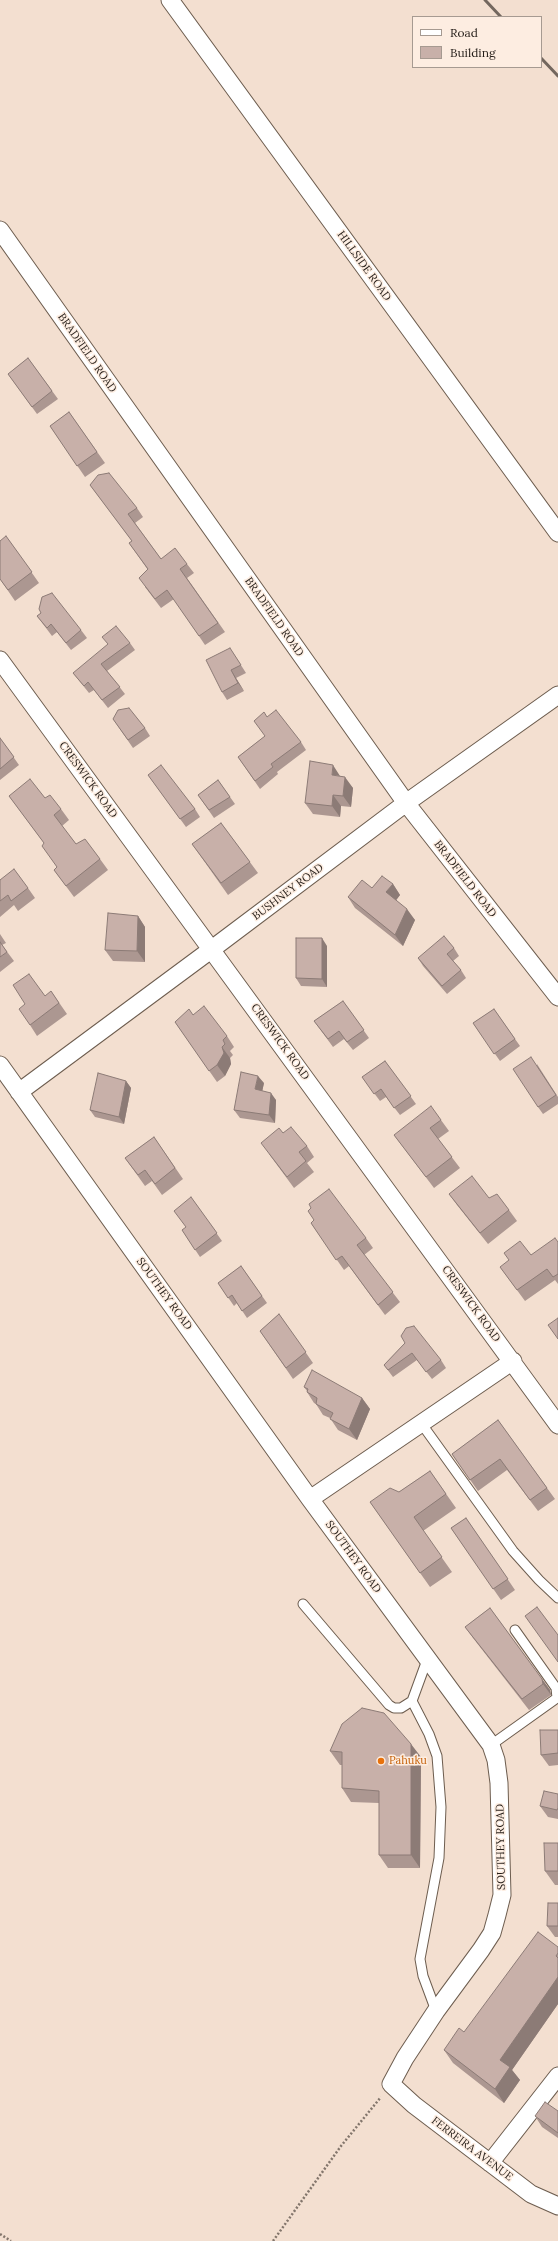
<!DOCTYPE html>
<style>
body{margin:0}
#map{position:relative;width:558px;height:2241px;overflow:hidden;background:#f3dfd0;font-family:Lora,serif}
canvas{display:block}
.legend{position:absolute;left:412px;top:16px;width:130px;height:52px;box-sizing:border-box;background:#fdede1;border:1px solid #a69a91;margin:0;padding:5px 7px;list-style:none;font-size:12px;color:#241d18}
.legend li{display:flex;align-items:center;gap:8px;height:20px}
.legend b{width:20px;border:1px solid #a69a91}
</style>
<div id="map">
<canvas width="558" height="2241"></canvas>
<ul class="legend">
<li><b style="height:5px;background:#fff"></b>Road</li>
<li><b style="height:11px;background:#c8b0a9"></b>Building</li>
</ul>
</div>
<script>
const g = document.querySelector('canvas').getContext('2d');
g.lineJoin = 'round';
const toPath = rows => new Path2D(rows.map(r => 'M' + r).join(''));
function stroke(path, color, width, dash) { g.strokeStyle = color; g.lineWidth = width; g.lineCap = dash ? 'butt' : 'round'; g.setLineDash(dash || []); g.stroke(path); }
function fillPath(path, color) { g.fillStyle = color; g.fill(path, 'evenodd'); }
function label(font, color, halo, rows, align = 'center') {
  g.font = font + ' Lora,serif'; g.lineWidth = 3; g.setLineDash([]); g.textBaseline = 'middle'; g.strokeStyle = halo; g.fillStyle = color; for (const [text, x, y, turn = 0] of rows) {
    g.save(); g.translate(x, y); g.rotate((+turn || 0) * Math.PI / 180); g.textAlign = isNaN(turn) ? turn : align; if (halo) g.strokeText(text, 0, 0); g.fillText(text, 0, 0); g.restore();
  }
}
const service = toPath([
 [421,1423,513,1551,539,1580,558,1598],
 [303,1604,389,1705,394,1708,401,1708,412,1701],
 [427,1660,412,1701,429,1734,437,1756,441,1807,439,1858,420,1959,423,1976,436,2011],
 [491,1745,557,1698,556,1688,515,1630]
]);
const minor = toPath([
 [170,0,558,533],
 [0,230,406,803,558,997],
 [0,660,558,1425],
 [0,1065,310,1499,491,1745,496,1760,499,1783,502,1895,497,1915,492,1933,481,1950,436,2011,405,2058,391,2084,414,2105,531,2194,558,2206],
 [19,1092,212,949,406,803,558,695],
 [310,1499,513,1361],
 [490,2163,558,2076]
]);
stroke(service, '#6d5d4f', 11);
stroke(minor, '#6d5d4f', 19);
stroke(toPath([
 [0,2234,11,2241],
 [273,2241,341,2146,381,2097]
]), '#83766c', 2.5, [2, 2]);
stroke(service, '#fff', 9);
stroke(minor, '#fff', 17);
stroke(toPath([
 [485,0,501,17],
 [541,58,558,76]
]), '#73675e', 3);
fillPath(toPath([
 [28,358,58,399,37,414,8,374],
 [69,412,105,463,85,477,50,426],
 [90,485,137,508,143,517,135,523,161,559,187,564,194,573,187,578,225,632,205,645,174,599,161,608,145,587,148,570,129,543,132,541],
 [6,536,39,583,15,601,0,579],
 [41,613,81,630,87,638,71,650,57,632,52,636,37,616],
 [130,643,135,650,107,671,125,694,108,708,94,690,89,693,73,673],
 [230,648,246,673,236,678,244,691,227,700,222,692],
 [267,717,301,742,306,750,277,772,278,774,260,789,238,757,265,736],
 [113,719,145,728,150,736,133,748],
 [0,738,19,765,0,780],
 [148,775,195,809,200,817,186,827],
 [340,776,353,788,351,807,341,806,340,817,313,814,305,803],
 [218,780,235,804,214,818,198,795],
 [9,796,45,798,61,809,69,820,62,826,76,844,100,859,108,870,74,897,54,870,57,867,44,843],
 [221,823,258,873,228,895,192,844],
 [0,880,28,888,35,898,18,911,14,905,0,917],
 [393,884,400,895,396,900,415,920,403,946,355,908,348,897,372,888],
 [138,916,145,927,145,962,113,961,105,950],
 [0,934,6,943,2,945,14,961,0,972],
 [327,946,327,987,301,986,296,978],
 [454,948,459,956,453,961,461,970,466,978,447,994,423,966,418,958],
 [51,991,67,1014,37,1036,30,1025],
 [343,1001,369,1038,353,1050,344,1039,333,1047,314,1021],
 [494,1009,520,1046,500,1061,473,1023],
 [193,1015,227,1036,234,1047,230,1051,233,1055,230,1058,231,1064,225,1076,217,1082,175,1022],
 [385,1061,416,1104,400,1115,386,1097,380,1101,362,1077],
 [537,1064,558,1097,558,1104,543,1114,538,1107],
 [126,1081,131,1088,124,1124,95,1117,90,1110],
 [264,1083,262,1091,276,1100,275,1123,240,1118,234,1110],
 [441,1120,449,1131,438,1139,460,1168,434,1188,394,1135],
 [283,1133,307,1146,314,1157,307,1163,314,1172,294,1188,269,1154],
 [154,1137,183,1179,162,1195,152,1181,145,1186,125,1158],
 [449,1194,489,1198,509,1210,517,1221,488,1244,457,1205],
 [191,1197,222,1241,200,1257,182,1230,186,1228],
 [311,1223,366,1238,373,1248,364,1255,400,1302,385,1315,349,1266,344,1270],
 [558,1242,558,1284,555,1280,525,1301,500,1267,531,1255],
 [241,1266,267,1303,247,1318,237,1303,234,1306,218,1283],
 [279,1314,313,1363,293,1379,260,1331],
 [405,1343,441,1360,446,1368,432,1379,417,1360,393,1377,384,1365],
 [304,1387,362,1398,370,1409,357,1440,338,1430,330,1418,323,1415,316,1404,314,1403,307,1392,307,1391],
 [498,1420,555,1499,538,1511,507,1470,478,1491,452,1454],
 [430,1471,456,1508,423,1531,452,1572,430,1587,370,1502,399,1492],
 [466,1518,515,1590,501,1600,451,1528],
 [490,1608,550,1690,551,1695,529,1710,473,1638,465,1627],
 [558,1730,558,1765,549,1766,541,1755],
 [330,1751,421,1757,420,1868,388,1868,379,1855,379,1803,351,1802,342,1788,342,1765,340,1765],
 [558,1794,558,1819,548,1817,540,1806],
 [558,1843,558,1885,555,1885,545,1871],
 [558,1903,558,1937,555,1937,547,1926],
 [558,1947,558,2004,512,2070,520,2080,504,2103,453,2063,444,2050,464,2032],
 [558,2111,558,2138,542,2127,535,2116]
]), '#ac9791');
fillPath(toPath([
 [231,670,236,678,244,691,238,683],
 [333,765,340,776,332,775],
 [345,777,353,788,351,807,343,796],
 [333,795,341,806,340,817,332,806],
 [393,884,400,895,394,903,386,892],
 [407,909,415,920,403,946,395,935],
 [138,916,145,927,145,962,137,951],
 [322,938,327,946,327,987,322,979],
 [222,1047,230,1058,231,1064,225,1076,217,1065],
 [258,1076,264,1083,261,1097,255,1089],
 [126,1081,131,1088,124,1124,119,1117],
 [271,1093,276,1100,275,1123,269,1115],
 [362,1398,370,1409,357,1440,349,1429],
 [542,1679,550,1690,551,1695,543,1684],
 [411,1744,421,1757,420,1868,411,1855],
 [558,1977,558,2004,512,2070,520,2080,504,2103,495,2089,500,2060]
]), '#8c7b76');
const building = toPath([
 [28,358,52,391,32,407,8,374,28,358],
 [69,412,97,452,77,466,50,426,69,412],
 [109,473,137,508,128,514,161,559,175,548,187,564,180,569,218,623,199,636,167,590,155,599,139,578,148,569,129,543,132,541,90,485,98,475,109,473],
 [6,536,32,572,8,590,0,579,0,541,6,536],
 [52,593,81,630,66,643,51,624,47,628,37,616,41,613,39,609,42,597,52,593],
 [116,626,130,643,101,664,120,687,102,700,88,682,84,686,73,673,108,644,102,637,116,626],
 [230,648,241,665,231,670,238,683,222,692,206,660,230,648],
 [129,708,145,728,128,740,113,719,118,710,129,708],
 [276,710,301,742,271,764,273,767,255,781,238,757,265,736,254,721,264,712,267,717,276,710],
 [0,738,14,757,0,769,0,738],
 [310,761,333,765,332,775,345,777,343,796,333,795,332,806,305,803,310,761],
 [161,765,195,809,180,819,148,775,161,765],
 [30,779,45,798,50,795,61,809,54,815,76,844,85,839,100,859,66,886,54,870,57,867,42,846,44,843,9,796,30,779],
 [218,780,230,797,209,810,198,795,218,780],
 [221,823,250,862,221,883,192,844,221,823],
 [14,869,28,888,11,901,8,895,0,901,0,880,14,869],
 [382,876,393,884,386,892,407,909,395,935,348,897,362,880,372,888,382,876],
 [108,913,138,916,137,951,105,950,108,913],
 [444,936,454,948,447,954,461,970,442,986,418,958,444,936],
 [296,938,322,938,322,979,296,978,296,938],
 [0,942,7,952,0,957,0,942],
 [29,974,45,996,51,991,59,1003,30,1025,19,1009,25,1004,13,985,29,974],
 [343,1001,364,1030,347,1042,339,1031,328,1039,314,1021,343,1001],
 [204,1006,227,1036,223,1040,225,1044,222,1047,224,1053,217,1065,209,1071,175,1022,189,1009,193,1015,204,1006],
 [494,1009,515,1039,494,1054,473,1023,494,1009],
 [531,1057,556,1095,538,1107,513,1069,531,1057],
 [385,1061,411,1096,394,1108,381,1089,374,1094,362,1077,385,1061],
 [241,1072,258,1076,255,1089,271,1093,269,1115,234,1110,241,1072],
 [98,1073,126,1081,119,1117,90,1110,98,1073],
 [431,1106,441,1120,430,1128,452,1157,426,1177,394,1135,431,1106],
 [291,1127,307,1146,299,1152,306,1161,287,1177,261,1143,279,1128,283,1133,291,1127],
 [154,1137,175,1168,155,1184,145,1170,138,1175,125,1158,154,1137],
 [472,1176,489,1198,497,1194,509,1210,480,1233,449,1194,472,1176],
 [329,1189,366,1238,357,1245,393,1292,378,1305,342,1256,336,1260,311,1223,314,1220,308,1211,311,1208,309,1204,329,1189],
 [191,1197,217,1233,195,1250,182,1230,186,1227,174,1211,191,1197],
 [555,1238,558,1242,558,1274,553,1277,547,1269,517,1290,500,1267,509,1260,504,1253,520,1241,531,1255,555,1238],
 [241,1266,262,1296,242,1311,232,1295,228,1298,218,1283,241,1266],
 [279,1314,306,1352,286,1368,260,1331,279,1314],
 [558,1318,558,1339,548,1325,558,1318],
 [414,1326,441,1360,426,1372,412,1353,388,1370,384,1365,405,1343,401,1336,406,1328,414,1326],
 [312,1370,362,1398,349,1429,330,1419,333,1413,316,1404,317,1398,307,1392,308,1389,304,1387,312,1370],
 [498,1420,547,1488,530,1500,500,1459,470,1480,452,1454,498,1420],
 [430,1471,446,1494,414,1517,442,1557,420,1573,370,1502,390,1488,399,1492,430,1471],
 [466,1518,508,1579,493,1589,451,1528,466,1518],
 [537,1607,558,1635,558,1662,525,1616,537,1607],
 [490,1608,542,1679,543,1684,522,1699,465,1627,490,1608],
 [362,1708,384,1713,411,1744,411,1855,379,1855,379,1791,342,1788,342,1752,330,1751,342,1724,362,1708],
 [540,1730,558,1730,558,1753,541,1755,540,1730],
 [544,1791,558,1794,558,1808,557,1810,540,1806,544,1791],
 [544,1843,558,1843,558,1871,545,1871,544,1843],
 [548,1903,558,1903,558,1926,547,1926,548,1903],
 [538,1932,558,1947,558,1953,556,1956,558,1958,558,1977,500,2060,510,2067,495,2089,444,2050,459,2028,464,2032,538,1932],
 [545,2102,558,2111,558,2133,535,2116,545,2102]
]);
fillPath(building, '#c8b0a9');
stroke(building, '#8c7b76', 1);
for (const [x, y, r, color] of [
 [381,1761,4,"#e8710a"]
]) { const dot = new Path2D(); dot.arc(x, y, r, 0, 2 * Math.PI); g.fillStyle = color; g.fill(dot); stroke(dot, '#fdede1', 1.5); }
label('11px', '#241d18', '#fdede1', [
 ["HILLSIDE ROAD",364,266,54],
 ["BRADFIELD ROAD",87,353,55],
 ["BRADFIELD ROAD",274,617,55],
 ["CRESWICK ROAD",88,780,54],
 ["BRADFIELD ROAD",465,879,52],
 ["BUSHNEY ROAD",288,892,-37],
 ["CRESWICK ROAD",280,1042,54],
 ["SOUTHEY ROAD",164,1294,54],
 ["CRESWICK ROAD",471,1304,54],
 ["SOUTHEY ROAD",353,1557,54],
 ["SOUTHEY ROAD",501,1847,-91],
 ["FERREIRA AVENUE",472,2149,37]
]);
label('11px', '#c56008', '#fdede1', [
 ["Pahuku",389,1761]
], 'left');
</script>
